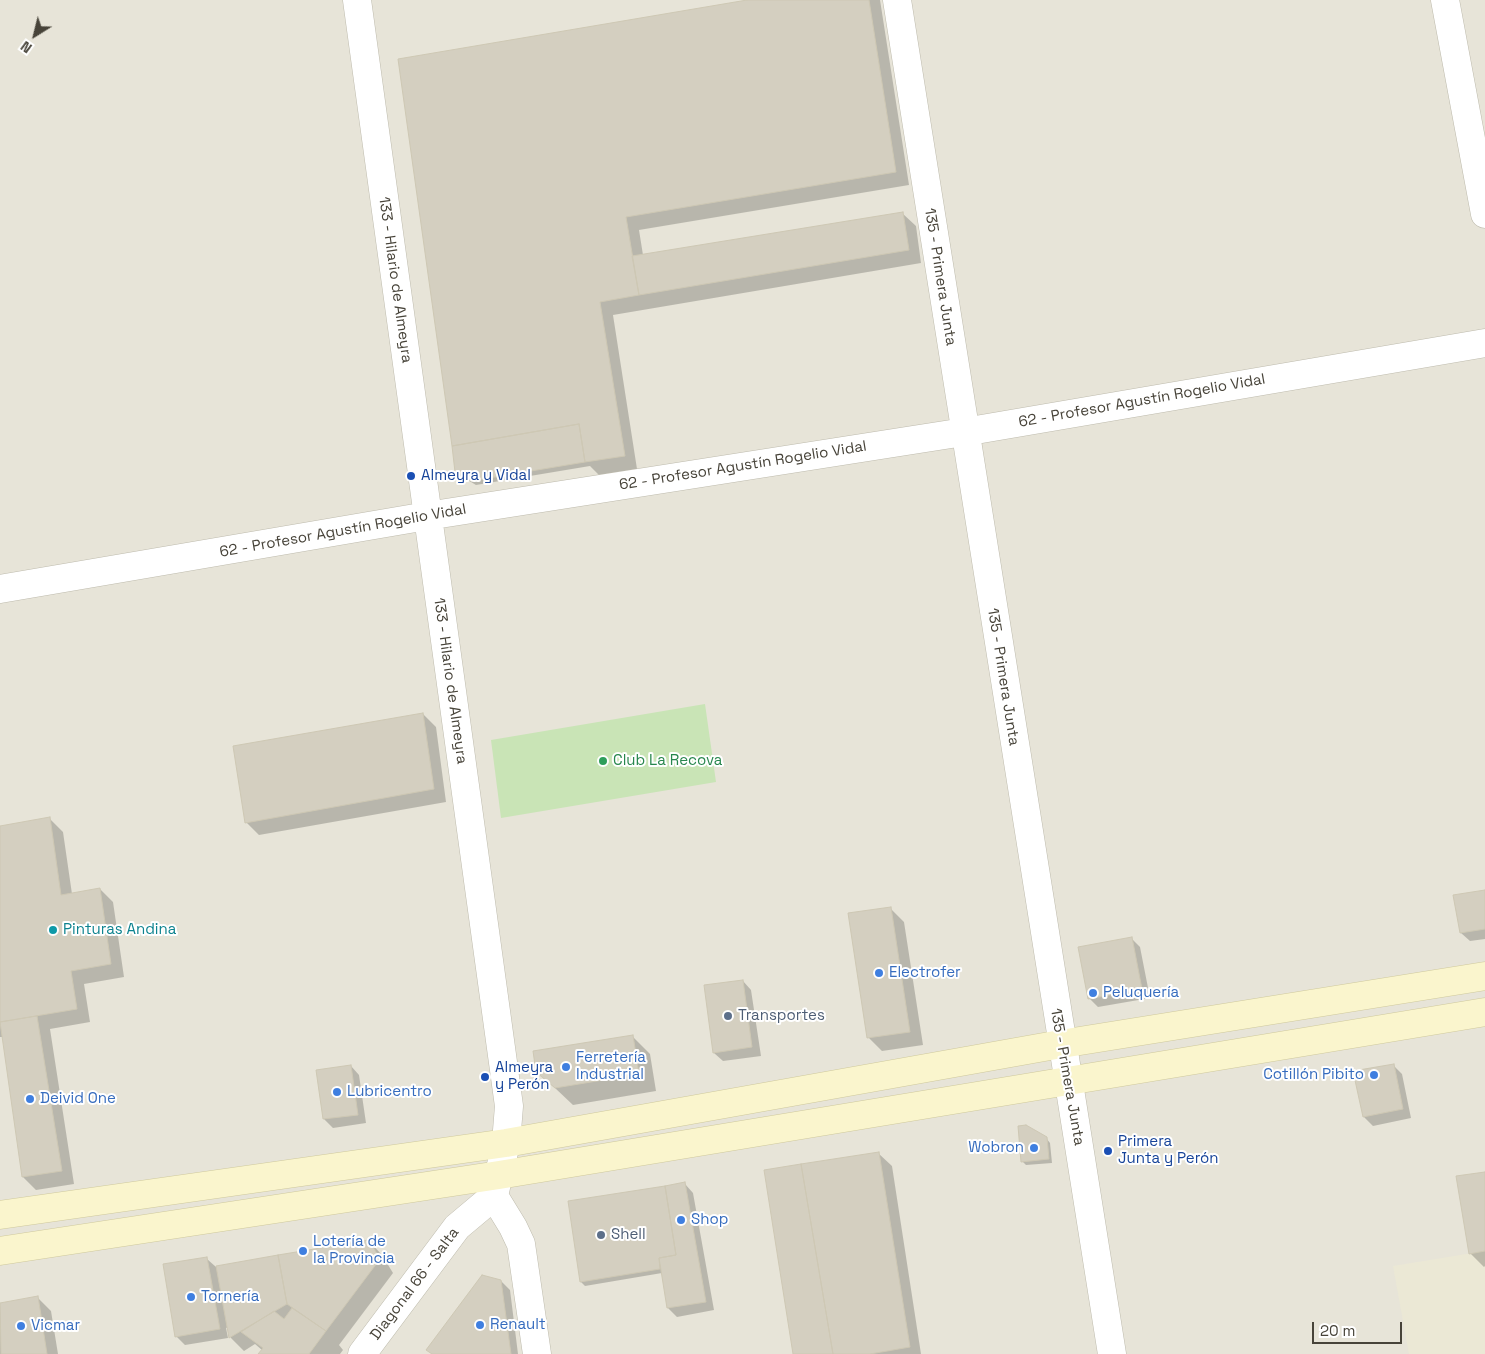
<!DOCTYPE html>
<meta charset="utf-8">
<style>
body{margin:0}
#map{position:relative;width:1485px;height:1354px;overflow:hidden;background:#f4f2ea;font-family:"Space Grotesk",sans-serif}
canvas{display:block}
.north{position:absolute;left:10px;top:10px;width:50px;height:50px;-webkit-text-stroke:4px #fff;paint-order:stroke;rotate:216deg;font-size:14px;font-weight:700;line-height:20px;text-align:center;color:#474339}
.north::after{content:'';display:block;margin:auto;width:18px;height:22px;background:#474339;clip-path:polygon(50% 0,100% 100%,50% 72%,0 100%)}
.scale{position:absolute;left:1312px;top:1322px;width:90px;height:22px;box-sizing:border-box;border:2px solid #474339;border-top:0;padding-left:6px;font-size:15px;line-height:18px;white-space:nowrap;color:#474339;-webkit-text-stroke:4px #fff;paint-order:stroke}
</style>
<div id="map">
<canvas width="1485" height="1354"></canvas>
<div class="north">N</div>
<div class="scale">20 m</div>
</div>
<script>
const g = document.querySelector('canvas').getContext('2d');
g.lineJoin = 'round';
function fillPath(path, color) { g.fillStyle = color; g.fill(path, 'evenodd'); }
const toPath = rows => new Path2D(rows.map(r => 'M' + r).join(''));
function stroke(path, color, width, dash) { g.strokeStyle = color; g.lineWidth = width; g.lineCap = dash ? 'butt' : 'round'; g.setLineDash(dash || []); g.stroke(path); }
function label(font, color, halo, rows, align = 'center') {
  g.font = font + ' "Space Grotesk",sans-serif'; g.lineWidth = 4; g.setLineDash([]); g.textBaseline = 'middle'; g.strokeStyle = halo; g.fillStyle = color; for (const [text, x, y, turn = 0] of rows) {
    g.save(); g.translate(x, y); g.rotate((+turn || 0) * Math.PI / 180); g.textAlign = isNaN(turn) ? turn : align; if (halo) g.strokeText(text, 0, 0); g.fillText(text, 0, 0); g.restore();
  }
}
fillPath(toPath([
 [0,0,1485,0,1485,1354,0,1354]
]), '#e7e4d8');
fillPath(toPath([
 [1485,1251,1485,1354,1409,1354,1393,1266]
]), '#ebe8d5');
fillPath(toPath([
 [705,704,716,782,501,818,491,740]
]), '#c9e4b6');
fillPath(toPath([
 [754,0,880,0,909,185,639,230,643,255,902,213,916,226,921,263,613,315,637,469,599,475,590,466,476,485,461,476,457,472],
 [423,714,436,727,446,802,259,835,246,822],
 [49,818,63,832,72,894,100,889,113,902,124,977,84,984,90,1022,50,1029,74,1184,36,1190,23,1177,3,1037,0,1037,0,827],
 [1485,891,1485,939,1470,941,1461,933],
 [890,908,904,922,923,1045,882,1051,869,1038],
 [1132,939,1140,947,1150,998,1098,1007,1089,998],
 [743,981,751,990,761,1056,723,1061,714,1053],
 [632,1036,650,1054,656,1091,573,1105,537,1071],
 [1393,1065,1402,1074,1411,1118,1373,1126,1364,1117,1355,1072],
 [351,1066,359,1075,366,1123,333,1128,324,1119],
 [1046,1138,1050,1143,1052,1163,1026,1165,1022,1161],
 [878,1153,892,1166,921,1354,794,1354],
 [1485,1173,1485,1266,1484,1267,1470,1253],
 [685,1184,693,1193,714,1310,677,1317,668,1308,662,1273,585,1286,581,1282],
 [369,1241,382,1255,393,1273,339,1345,343,1350,340,1354,260,1354,262,1350,255,1344,244,1351,231,1338,229,1327,226,1328,228,1338,185,1345,176,1336,207,1259,216,1267],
 [501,1281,510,1290,518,1354,432,1354],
 [37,1297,51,1311,58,1354,0,1354,0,1304]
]), '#0003');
const building = toPath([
 [747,0,869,0,896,172,626,217,639,295,600,302,625,456,585,462,579,424,452,446,398,59,747,0],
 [903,212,909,250,639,295,632,256,903,212],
 [579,424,585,462,471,481,455,472,452,446,579,424],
 [423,713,434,789,245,823,233,746,423,713],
 [50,817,61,895,100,888,111,964,71,971,77,1009,0,1022,0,826,50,817],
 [1485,890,1485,929,1460,933,1453,895,1485,890],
 [891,907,910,1032,867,1038,848,913,891,907],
 [1132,937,1142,989,1088,999,1078,947,1132,937],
 [743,980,752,1047,713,1053,704,985,743,980],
 [37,1016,62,1171,22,1177,0,1022,37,1016],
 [633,1035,639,1074,555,1088,536,1072,533,1051,633,1035],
 [1394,1064,1403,1109,1363,1117,1353,1071,1394,1064],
 [351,1065,358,1115,323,1119,316,1070,351,1065],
 [1026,1125,1047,1137,1049,1159,1021,1162,1018,1126,1026,1125],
 [879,1152,910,1347,870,1354,833,1354,801,1164,879,1152],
 [801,1164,833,1354,793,1354,764,1170,801,1164],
 [1485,1172,1485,1251,1469,1254,1456,1176,1485,1172],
 [685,1182,706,1302,667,1308,659,1258,676,1255,665,1186,685,1182],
 [665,1186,676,1255,659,1258,660,1269,580,1282,568,1201,665,1186],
 [369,1240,380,1259,326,1331,287,1304,278,1255,369,1240],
 [278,1255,287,1304,229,1338,216,1266,278,1255],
 [207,1257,220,1329,175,1337,163,1264,207,1257],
 [482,1275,501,1280,511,1354,432,1354,426,1350,482,1275],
 [38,1296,47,1354,1,1354,0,1303,38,1296],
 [292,1308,326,1331,309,1354,258,1354,263,1348,241,1332,274,1311,284,1319,292,1308]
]);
fillPath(building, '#d4cfc0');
stroke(building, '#cec8b4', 1);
const street = toPath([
 [357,0,509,1106,506,1143,494,1196,513,1227,521,1244,537,1354],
 [897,0,1112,1354],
 [1445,0,1485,214],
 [0,589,427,516,964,432,1485,343],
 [362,1354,457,1227,494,1196]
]);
const secondary = toPath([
 [0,1215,506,1143,1061,1044,1485,976],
 [0,1251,499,1175,1485,1012]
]);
stroke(street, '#bebbad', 29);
stroke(secondary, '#cfc99d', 29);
stroke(street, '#fff', 28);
stroke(secondary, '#faf5cd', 28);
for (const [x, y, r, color] of [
 [411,476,5,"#1a4fb4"],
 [603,761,5,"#2e9e5b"],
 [53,930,5,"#0f9aa8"],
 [879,973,5,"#3f7fe0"],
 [1093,993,5,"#3f7fe0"],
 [728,1016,5,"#5c6f8a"],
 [566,1067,5,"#3f7fe0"],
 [1374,1075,5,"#3f7fe0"],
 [485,1077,5,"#1a4fb4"],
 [337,1092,5,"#3f7fe0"],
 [30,1099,5,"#3f7fe0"],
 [1034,1148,5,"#3f7fe0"],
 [1108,1151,5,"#1a4fb4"],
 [681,1220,5,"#3f7fe0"],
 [601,1235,5,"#5c6f8a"],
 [303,1251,5,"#3f7fe0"],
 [191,1297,5,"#3f7fe0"],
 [480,1325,5,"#3f7fe0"],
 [21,1326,5,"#3f7fe0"]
]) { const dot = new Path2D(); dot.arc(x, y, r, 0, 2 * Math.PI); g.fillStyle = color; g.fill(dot); stroke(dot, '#fff', 2); }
label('15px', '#474339', '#fff', [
 ["135 - Primera Junta",940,277,81],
 ["133 - Hilario de Almeyra",395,280,82],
 ["62 - Profesor Agustín Rogelio Vidal",1142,401,-10],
 ["62 - Profesor Agustín Rogelio Vidal",743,466,-9],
 ["62 - Profesor Agustín Rogelio Vidal",343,531,-10],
 ["135 - Primera Junta",1003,677,81],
 ["133 - Hilario de Almeyra",450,681,82],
 ["135 - Primera Junta",1067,1077,80],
 ["Diagonal 66 - Salta",415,1284,-53]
]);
label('15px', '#164399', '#fff', [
 ["Almeyra y Vidal",421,476],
 ["Almeyra",495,1068],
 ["y Perón",495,1085],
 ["Primera",1118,1142],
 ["Junta y Perón",1118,1159]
], 'left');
label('15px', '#27864d', '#fff', [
 ["Club La Recova",613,761]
], 'left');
label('15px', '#0d838f', '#fff', [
 ["Pinturas Andina",63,930]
], 'left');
label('15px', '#366cbe', '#fff', [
 ["Electrofer",889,973],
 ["Peluquería",1103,993],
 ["Ferretería",576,1058],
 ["Industrial",576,1075],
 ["Cotillón Pibito",1364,1075,"right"],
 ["Lubricentro",347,1092],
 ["Deivid One",40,1099],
 ["Wobron",1024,1148,"right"],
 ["Shop",691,1220],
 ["Lotería de",313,1242],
 ["la Provincia",313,1259],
 ["Tornería",201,1297],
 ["Renault",490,1325],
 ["Vicmar",31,1326]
], 'left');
label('15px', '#4e5e75', '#fff', [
 ["Transportes",738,1016],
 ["Shell",611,1235]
], 'left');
</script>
